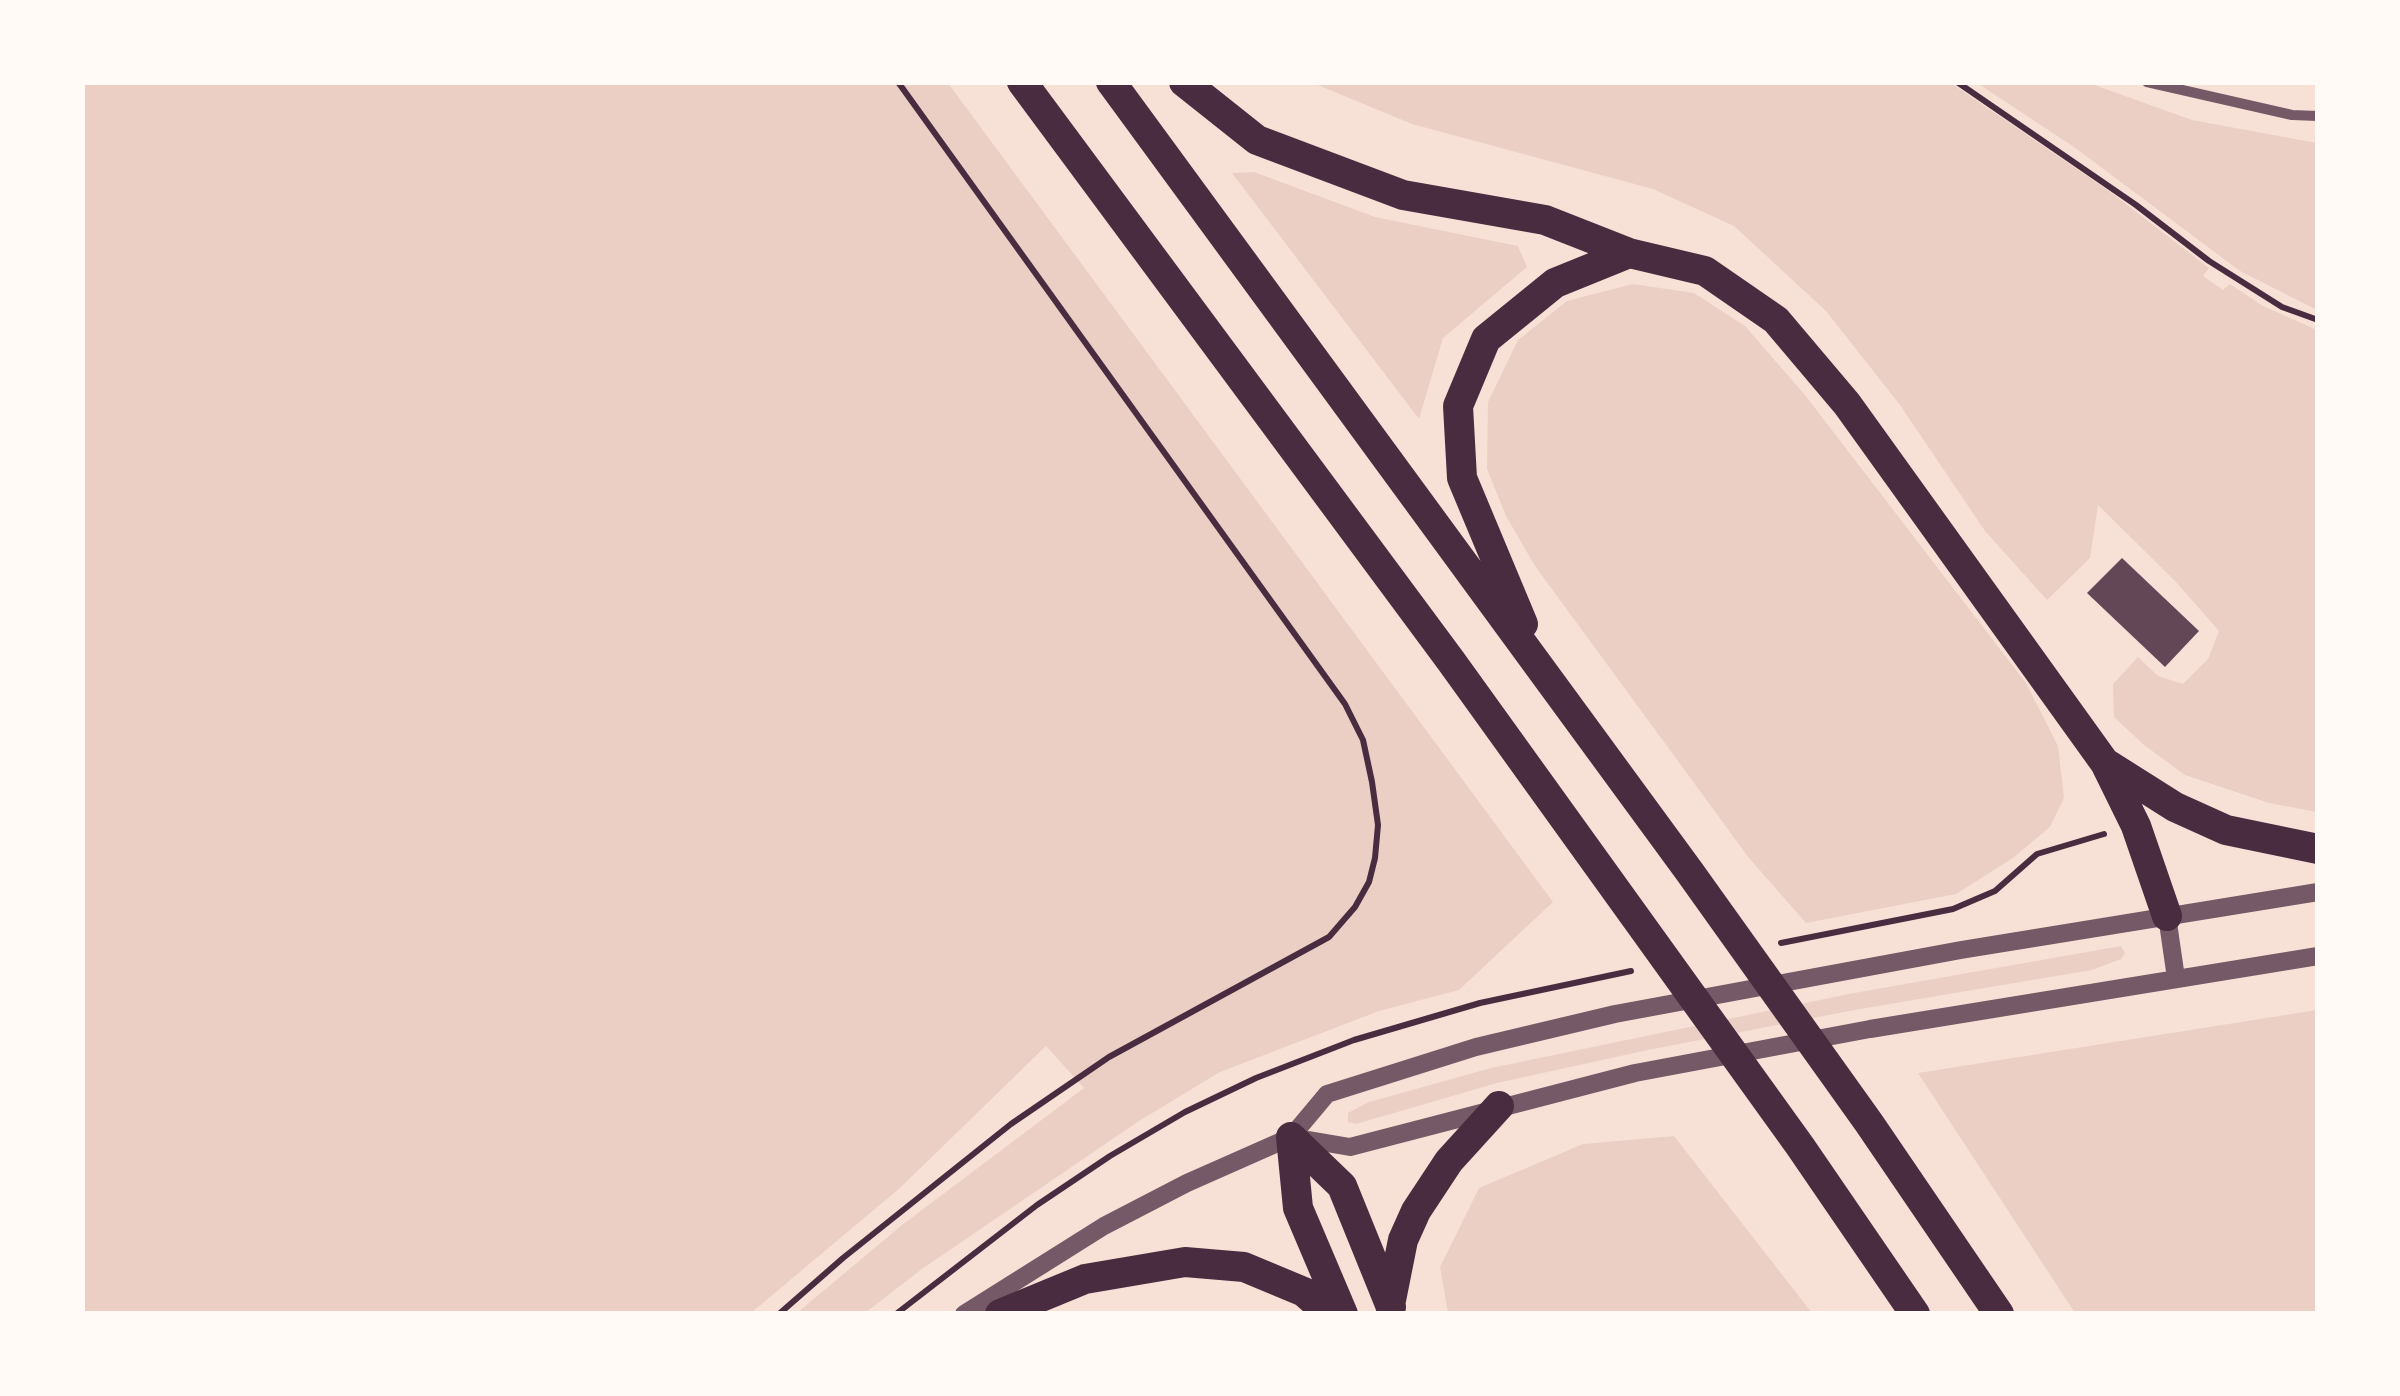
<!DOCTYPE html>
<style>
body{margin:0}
#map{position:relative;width:2400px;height:1396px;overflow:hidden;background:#f7e1d7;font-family:"Exo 2",sans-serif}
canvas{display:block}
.frame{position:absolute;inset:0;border:85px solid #fffaf5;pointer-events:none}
</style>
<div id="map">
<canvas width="2400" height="1396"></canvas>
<div class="frame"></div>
</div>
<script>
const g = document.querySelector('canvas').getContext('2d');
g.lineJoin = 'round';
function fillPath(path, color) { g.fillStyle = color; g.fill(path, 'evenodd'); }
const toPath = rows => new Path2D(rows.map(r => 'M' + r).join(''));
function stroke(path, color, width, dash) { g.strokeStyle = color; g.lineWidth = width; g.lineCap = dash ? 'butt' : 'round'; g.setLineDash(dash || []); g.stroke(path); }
fillPath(toPath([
 [82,83,948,83,1553,902,1459,990,1379,1011,1220,1072,1139,1121,922,1269,865,1313,797,1313,902,1225,1084,1088,1046,1046,900,1188,751,1313,83,1313],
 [1313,83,1951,83,2109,191,2209,268,2203,276,2223,290,2230,284,2263,306,2317,330,2317,812,2269,803,2185,775,2144,745,2114,717,2113,684,2138,657,2158,676,2183,684,2208,659,2219,631,2175,581,2098,505,2090,558,2047,600,1985,531,1900,405,1826,311,1734,226,1653,189,1412,124],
 [1977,83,2089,83,2192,120,2317,143,2317,310,2240,271,2074,147],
 [1254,172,1375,217,1518,246,1527,267,1443,338,1419,419,1232,173],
 [1633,284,1694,293,1745,326,1805,395,2026,683,2058,746,2064,798,2050,827,2013,858,1956,894,1806,923,1749,858,1535,566,1506,516,1487,469,1488,402,1518,340,1567,301],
 [2121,946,2125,953,2121,959,2092,970,1860,1009,1648,1050,1497,1083,1356,1124,1348,1122,1348,1113,1369,1102,1491,1068,1854,993],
 [2317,1010,2317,1313,2075,1313,1918,1073],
 [1674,1136,1812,1313,1448,1313,1440,1267,1479,1188,1583,1144]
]), '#ebcfc5');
fillPath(toPath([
 [2122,558,2199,631,2165,667,2087,593]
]), '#644757');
stroke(toPath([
 [1957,82,2136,205,2209,261,2282,307,2318,320],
 [1781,943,1953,909,1995,891,2037,854,2104,834],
 [779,1314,843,1258,1011,1124,1109,1057,1329,937,1355,907,1369,882,1375,858,1378,825,1372,782,1363,740,1345,704,898,82],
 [896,1314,1037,1205,1110,1156,1185,1112,1256,1078,1354,1040,1480,1003,1631,971]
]), '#4a2c40', 6);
stroke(toPath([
 [2147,82,2292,115,2318,116]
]), '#755966', 10);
stroke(toPath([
 [2167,916,2176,978],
 [1297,1138,1350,1147,1635,1073,1870,1029,2318,956],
 [964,1314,1104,1226,1187,1183,1291,1137,1327,1094,1476,1047,1615,1014,1961,950,2318,892]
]), '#755966', 18);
stroke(toPath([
 [1022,82,1451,661,1800,1146,1915,1314],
 [1111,82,1689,871,1869,1123,1999,1314],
 [1184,82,1257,140,1403,195,1545,220,1629,253,1705,271,1776,320,1847,404,2105,763,2136,826,2167,916],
 [1523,624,1462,478,1458,406,1486,339,1555,283,1629,253],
 [2107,764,2175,807,2226,830,2318,849],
 [1291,1137,1342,1186,1391,1307],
 [1291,1137,1298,1208,1343,1314],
 [1390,1305,1403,1240,1416,1211,1449,1161,1499,1106],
 [1000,1314,1085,1279,1185,1262,1244,1267,1304,1292,1329,1314]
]), '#4a2c40', 30);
</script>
